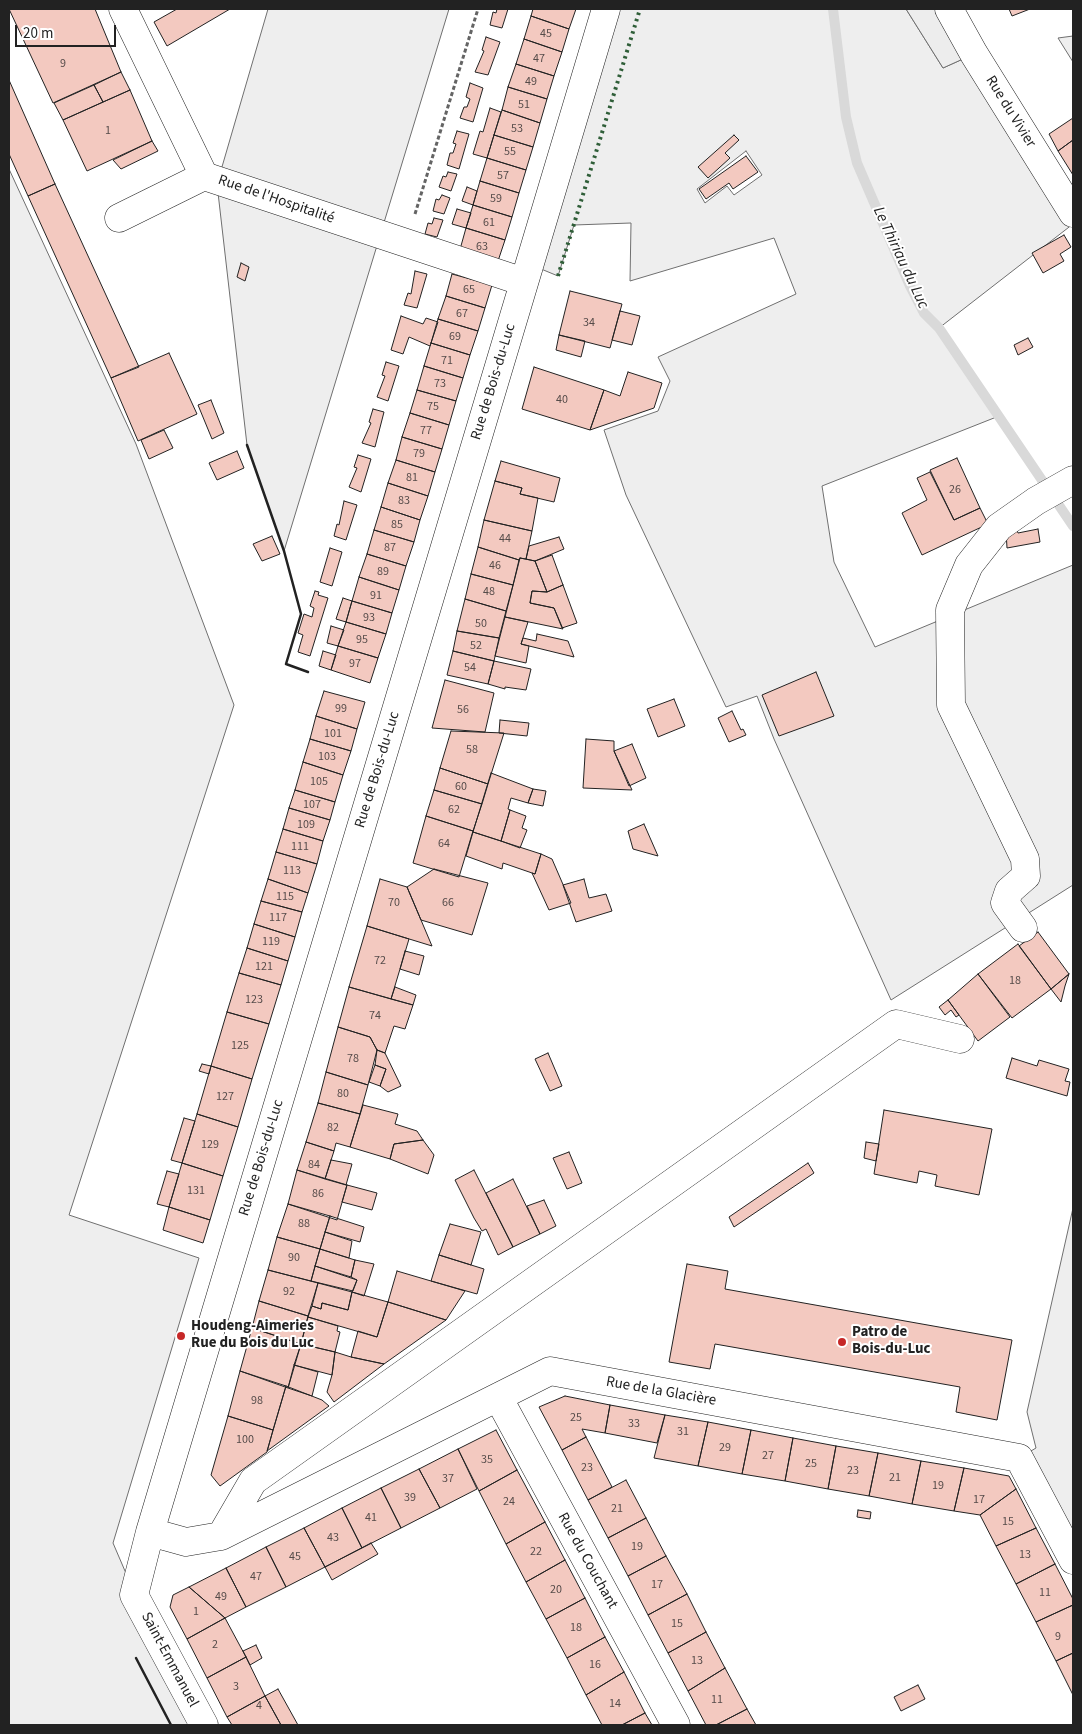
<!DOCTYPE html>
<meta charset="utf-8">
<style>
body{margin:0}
#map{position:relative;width:1082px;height:1734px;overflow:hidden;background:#fff;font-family:"Source Sans 3",sans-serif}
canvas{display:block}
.frame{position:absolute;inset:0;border:10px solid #222;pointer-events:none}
.scale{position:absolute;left:15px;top:25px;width:101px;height:22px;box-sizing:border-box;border:2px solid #222;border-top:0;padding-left:6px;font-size:15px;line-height:18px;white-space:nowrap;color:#222;-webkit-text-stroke:4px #fff;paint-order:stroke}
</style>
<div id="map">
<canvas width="1082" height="1734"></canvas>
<div class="frame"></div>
<div class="scale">20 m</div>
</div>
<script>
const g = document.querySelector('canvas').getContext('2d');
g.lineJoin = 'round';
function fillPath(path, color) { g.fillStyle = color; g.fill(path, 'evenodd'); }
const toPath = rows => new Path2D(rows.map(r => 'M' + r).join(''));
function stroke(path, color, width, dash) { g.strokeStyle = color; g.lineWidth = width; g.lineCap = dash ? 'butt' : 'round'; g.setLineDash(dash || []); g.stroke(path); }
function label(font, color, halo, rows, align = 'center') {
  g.font = font + ' "Source Sans 3",sans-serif'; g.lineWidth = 4; g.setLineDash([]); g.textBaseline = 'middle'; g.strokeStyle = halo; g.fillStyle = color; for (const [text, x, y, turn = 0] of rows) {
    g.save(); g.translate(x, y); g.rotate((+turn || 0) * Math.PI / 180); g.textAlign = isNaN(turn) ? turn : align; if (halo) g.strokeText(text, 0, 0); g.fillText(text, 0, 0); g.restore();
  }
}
const green = toPath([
 [268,9,449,9,284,551,247,445,217,184,268,9],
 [606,9,906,9,943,68,974,54,1073,224,939,328,999,416,822,486,834,562,875,647,1073,565,1073,885,891,1000,774,739,757,696,726,707,626,495,604,430,658,411,670,381,658,357,796,294,774,238,630,281,631,223,574,225,558,276,529,264,606,9],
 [746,151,762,175,734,195,727,186,705,203,697,189,746,151],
 [1073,36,1073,62,1058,38,1073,36],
 [9,169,136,444,234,705,69,1215,199,1258,113,1543,143,1613,203,1725,9,1725,9,169],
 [1073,1208,1073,1560,1019,1458,1036,1448,1027,1412,1073,1208]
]);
fillPath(green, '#eee');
stroke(green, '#6f6f6f', 1);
const parking = toPath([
 [906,9,949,9,974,54,943,68,906,9]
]);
fillPath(parking, '#ededed');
stroke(parking, '#6f6f6f', 1);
stroke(toPath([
 [833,9,846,117,857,163,910,286,924,313,939,328,1073,526]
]), '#d9d9d9', 10);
const building = toPath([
 [9,9,95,9,121,72,53,103,9,9],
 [177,9,230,9,167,46,154,22,177,9],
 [497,9,508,9,502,28,490,25,493,12,496,13,497,9],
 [533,9,576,9,569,29,531,16,533,9],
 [1009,9,1030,9,1012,16,1009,9],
 [531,16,569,29,562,52,524,39,531,16],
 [486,37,500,42,488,75,475,72,484,51,482,50,486,37],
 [524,39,562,52,554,76,516,64,524,39],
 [516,64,554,76,547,99,508,87,516,64],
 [121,72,130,90,103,102,94,85,121,72],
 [9,80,55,184,28,196,9,154,9,80],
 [470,83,483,88,473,122,460,118,464,107,467,107,470,99,466,97,470,83],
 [94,85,103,102,63,120,54,103,94,85],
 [508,87,547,99,540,123,502,110,508,87],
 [130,90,152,141,87,171,63,120,130,90],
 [490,108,501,112,487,158,473,154,480,131,483,132,490,108],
 [502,110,540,123,533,147,494,135,502,110],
 [1073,118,1073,140,1058,151,1049,134,1073,118],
 [457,131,469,134,459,169,447,165,450,153,453,153,456,144,453,143,457,131],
 [494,135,533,147,526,170,487,158,494,135],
 [734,135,739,140,725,153,730,158,708,178,698,167,734,135],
 [1073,140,1073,175,1058,151,1073,140],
 [152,141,158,151,121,169,113,160,152,141],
 [746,156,758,172,733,189,729,183,706,199,699,189,746,156],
 [487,158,526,170,519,193,480,181,487,158],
 [448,172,457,174,451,191,439,187,443,176,446,177,448,172],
 [480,181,519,193,512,217,473,205,480,181],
 [55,184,139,367,111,378,28,196,55,184],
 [467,187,477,191,473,205,462,201,467,187],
 [442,195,450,198,444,214,433,211,436,199,439,200,442,195],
 [473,205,512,217,505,240,466,228,473,205],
 [457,209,471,213,466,228,452,224,457,209],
 [434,218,443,220,437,237,425,234,428,223,432,224,434,218],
 [466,228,505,240,497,264,459,253,466,228],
 [1064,235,1071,247,1060,254,1064,261,1043,273,1032,253,1064,235],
 [241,263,249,267,245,281,237,277,241,263],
 [415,271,427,274,417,308,404,305,408,293,411,294,415,271],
 [452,274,492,285,485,308,446,296,452,274],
 [570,291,622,304,610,348,559,335,570,291],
 [446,296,485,308,478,331,438,319,446,296],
 [620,311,640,316,632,345,612,340,620,311],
 [401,316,423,324,426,318,438,322,430,346,409,337,403,354,391,350,401,316],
 [438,319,478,331,470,355,431,343,438,319],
 [559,335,585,341,581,357,556,350,559,335],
 [1028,338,1033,347,1018,355,1014,345,1028,338],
 [431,343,470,355,463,378,424,366,431,343],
 [169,353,197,414,138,441,111,378,169,353],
 [386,362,399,366,388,401,377,397,385,376,382,375,386,362],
 [424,366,463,378,456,401,417,390,424,366],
 [534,367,604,390,590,430,522,409,534,367],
 [628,372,662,383,654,408,590,430,604,390,620,396,628,372],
 [417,390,456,401,449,425,410,413,417,390],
 [211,400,224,433,212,439,198,405,211,400],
 [373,409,384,412,375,447,362,443,371,423,369,422,373,409],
 [410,413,449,425,442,449,402,437,410,413],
 [164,430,173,448,149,459,141,440,164,430],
 [402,437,442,449,435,472,396,460,402,437],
 [237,451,244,468,217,480,209,463,237,451],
 [358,455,371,459,361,492,349,487,357,468,354,467,358,455],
 [957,458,980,508,954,520,930,470,957,458],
 [396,460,435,472,428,496,388,483,396,460],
 [501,461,560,478,554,502,520,494,522,488,495,481,501,461],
 [930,472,954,520,980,508,988,524,922,555,902,513,927,500,917,478,930,472],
 [495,481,522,488,520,494,538,498,532,531,484,520,495,481],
 [388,483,428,496,420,520,381,507,388,483],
 [344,501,357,505,346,540,334,536,337,524,339,525,344,501],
 [381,507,420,520,414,542,374,530,381,507],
 [484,520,532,531,526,559,520,558,519,560,478,547,484,520],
 [1038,529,1040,542,1007,548,1006,531,1017,530,1018,533,1038,529],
 [374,530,414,542,406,566,367,554,374,530],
 [272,536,280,554,262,561,253,544,272,536],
 [559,537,564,549,535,561,526,559,529,546,559,537],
 [478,547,519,560,513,585,471,574,478,547],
 [330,548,342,552,332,586,320,582,330,548],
 [367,554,406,566,399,590,359,577,367,554],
 [552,555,563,585,547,592,535,561,552,555],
 [520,558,535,561,547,592,532,591,530,603,554,608,563,629,505,617,520,558],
 [471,574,513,585,506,611,465,599,471,574],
 [359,577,399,590,392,613,352,601,359,577],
 [563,585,577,623,562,628,554,608,530,603,532,591,547,592,563,585],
 [315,591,319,592,318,595,328,598,310,656,298,652,303,635,298,633,304,614,312,617,314,608,310,606,315,591],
 [343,598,352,601,346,622,336,619,343,598],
 [465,599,506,611,499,638,457,631,465,599],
 [352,601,392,613,386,634,346,622,352,601],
 [505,617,528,622,521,644,529,646,526,663,495,656,505,617],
 [346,622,386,634,378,658,338,646,346,622],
 [331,626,344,630,338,646,327,643,331,626],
 [457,631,499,638,494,661,453,651,457,631],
 [537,634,568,641,574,657,521,644,523,638,536,641,537,634],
 [338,646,378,658,370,683,331,670,338,646],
 [323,651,336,655,331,670,319,666,323,651],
 [453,651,494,661,488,684,447,675,453,651],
 [494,661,531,669,526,690,505,687,505,689,488,684,494,661],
 [816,672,834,716,779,736,762,695,816,672],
 [445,680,494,693,485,732,432,728,445,680],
 [324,691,365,702,357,729,316,716,324,691],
 [674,699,685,726,658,737,647,709,674,699],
 [732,711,741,730,743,729,746,735,729,742,718,718,732,711],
 [316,716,357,729,351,751,310,739,316,716],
 [500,720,529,723,527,736,499,733,500,720],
 [451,731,504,733,488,784,440,768,451,731],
 [310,739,351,751,343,775,303,762,310,739],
 [586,739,614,741,614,751,632,790,583,788,586,739],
 [632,744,646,778,629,786,614,751,632,744],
 [303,762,343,775,335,802,295,790,303,762],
 [440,768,488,784,482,804,434,790,440,768],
 [491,773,533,789,528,803,511,798,508,809,510,810,501,841,473,832,491,773],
 [533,789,546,791,543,806,528,803,533,789],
 [295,790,335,802,330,820,289,808,295,790],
 [434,790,482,804,473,831,426,816,434,790],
 [289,808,330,820,323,841,283,829,289,808],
 [510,810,526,816,522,828,527,830,520,848,501,841,510,810],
 [426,816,473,831,459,877,413,863,426,816],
 [644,824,658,856,633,849,628,831,644,824],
 [283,829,323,841,317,864,276,852,283,829],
 [473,832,541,854,535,874,503,863,502,869,466,856,473,832],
 [276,852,317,864,308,893,268,879,276,852],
 [541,854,552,859,571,903,549,910,532,873,535,874,541,854],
 [434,869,488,883,472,935,421,920,407,887,434,869],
 [268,879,308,893,302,912,261,901,268,879],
 [380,879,407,887,432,946,367,926,380,879],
 [584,879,589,898,606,894,612,911,576,922,563,885,584,879],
 [261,901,302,912,295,937,254,924,261,901],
 [254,924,295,937,288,961,247,948,254,924],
 [367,926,409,939,391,999,349,987,367,926],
 [1038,932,1069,974,1051,989,1019,946,1038,932],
 [1018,944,1051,989,1012,1018,978,974,1018,944],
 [247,948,288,961,281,985,239,973,247,948],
 [405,951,424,956,419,975,400,969,405,951],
 [239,973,281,985,269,1024,227,1012,239,973],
 [978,974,1010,1017,978,1041,948,1000,978,974],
 [1069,974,1065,986,1061,1002,1051,989,1069,974],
 [349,987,413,1005,405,1029,394,1026,385,1053,377,1050,370,1037,338,1027,349,987],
 [395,987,416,995,413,1005,391,999,395,987],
 [948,1000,959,1015,956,1017,951,1010,945,1015,939,1007,948,1000],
 [227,1012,269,1024,252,1079,211,1066,227,1012],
 [338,1027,370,1037,377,1050,368,1085,326,1072,338,1027],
 [377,1050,385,1053,401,1086,388,1092,380,1086,386,1069,375,1065,377,1050],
 [548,1053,562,1086,550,1091,535,1059,548,1053],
 [1012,1058,1037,1066,1039,1060,1069,1069,1065,1081,1070,1082,1067,1096,1006,1078,1012,1058],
 [202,1064,211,1066,209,1074,199,1071,202,1064],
 [375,1065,386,1069,380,1086,369,1082,375,1065],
 [211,1066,252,1079,238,1127,197,1114,211,1066],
 [326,1072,368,1085,360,1114,318,1103,326,1072],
 [318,1103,360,1114,350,1147,336,1143,334,1151,306,1142,318,1103],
 [363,1105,398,1114,395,1124,417,1131,423,1140,394,1144,390,1159,350,1147,363,1105],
 [884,1110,992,1129,979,1195,935,1186,937,1175,919,1171,917,1183,874,1174,884,1110],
 [197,1114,238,1127,223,1176,182,1163,197,1114],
 [184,1118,195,1121,182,1163,171,1160,184,1118],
 [423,1140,434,1155,428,1174,390,1159,394,1144,423,1140],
 [306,1142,334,1151,325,1179,297,1170,306,1142],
 [866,1142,879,1144,876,1161,864,1158,866,1142],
 [569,1152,582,1183,567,1189,553,1158,569,1152],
 [331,1160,352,1164,346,1185,325,1179,331,1160],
 [182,1163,223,1176,210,1220,169,1207,182,1163],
 [808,1163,814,1173,734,1227,729,1217,808,1163],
 [297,1170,347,1185,337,1220,288,1204,297,1170],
 [474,1170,513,1247,498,1255,486,1229,482,1231,474,1218,455,1180,474,1170],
 [167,1171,179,1174,169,1207,157,1204,167,1171],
 [513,1179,540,1234,513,1247,486,1193,513,1179],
 [347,1185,377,1193,372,1210,342,1202,347,1185],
 [544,1200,556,1226,540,1234,527,1206,544,1200],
 [288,1204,330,1216,320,1249,277,1237,288,1204],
 [169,1207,210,1220,203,1243,163,1230,169,1207],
 [330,1216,364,1227,360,1242,325,1232,330,1216],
 [450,1224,481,1232,471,1265,439,1255,450,1224],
 [325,1232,352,1241,349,1258,320,1249,325,1232],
 [277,1237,320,1249,311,1281,268,1270,277,1237],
 [320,1249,355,1260,351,1277,315,1266,320,1249],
 [439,1255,484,1269,477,1294,431,1281,439,1255],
 [355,1260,374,1264,364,1296,352,1292,357,1280,351,1277,355,1260],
 [687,1264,728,1271,725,1289,1012,1340,997,1420,956,1412,960,1387,715,1344,710,1369,669,1362,687,1264],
 [315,1266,357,1280,353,1291,311,1281,315,1266],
 [268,1270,318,1283,308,1316,259,1301,268,1270],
 [397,1271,465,1291,446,1320,388,1302,397,1271],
 [318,1283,352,1292,348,1310,322,1303,321,1309,312,1306,318,1283],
 [352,1292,388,1302,377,1337,308,1317,312,1306,321,1309,322,1303,348,1310,352,1292],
 [259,1301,308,1316,301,1344,252,1328,259,1301],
 [388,1302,446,1320,384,1364,351,1357,358,1331,377,1337,388,1302],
 [308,1317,338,1326,337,1331,340,1332,335,1352,301,1344,308,1317],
 [252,1328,301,1344,288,1388,240,1371,252,1328],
 [301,1344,335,1352,332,1375,294,1365,301,1344],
 [335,1352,351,1357,384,1364,334,1402,327,1392,332,1375,335,1352],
 [294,1365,318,1372,312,1396,288,1388,294,1365],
 [240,1371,286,1386,273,1430,228,1416,240,1371],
 [286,1386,322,1400,329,1406,267,1451,286,1386],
 [565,1396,610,1405,605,1433,582,1429,586,1437,562,1450,539,1407,565,1396],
 [610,1405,665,1415,657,1443,605,1433,610,1405],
 [665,1415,708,1422,698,1466,654,1458,665,1415],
 [228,1416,273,1430,267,1452,220,1486,211,1475,228,1416],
 [708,1422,751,1430,742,1474,698,1466,708,1422],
 [496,1430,517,1470,479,1491,458,1449,496,1430],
 [751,1430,793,1438,785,1481,742,1474,751,1430],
 [586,1437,612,1487,588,1500,562,1450,586,1437],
 [793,1438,836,1446,828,1489,785,1481,793,1438],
 [836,1446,878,1453,869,1496,828,1489,836,1446],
 [458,1449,477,1489,440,1508,419,1469,458,1449],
 [878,1453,921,1461,912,1504,869,1496,878,1453],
 [921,1461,964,1468,954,1511,912,1504,921,1461],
 [964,1468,1009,1476,1016,1489,980,1515,954,1511,964,1468],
 [419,1469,440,1508,401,1528,381,1488,419,1469],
 [517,1470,545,1522,506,1544,479,1491,517,1470],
 [626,1480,646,1518,608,1538,588,1500,626,1480],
 [381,1488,401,1528,362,1548,342,1508,381,1488],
 [1016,1489,1036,1528,996,1546,980,1515,1016,1489],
 [342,1508,362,1548,325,1567,304,1528,342,1508],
 [858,1510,871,1512,870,1519,857,1517,858,1510],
 [646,1518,666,1556,628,1576,608,1538,646,1518],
 [545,1522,565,1560,526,1582,506,1544,545,1522],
 [304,1528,325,1567,286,1587,266,1547,304,1528],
 [1036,1528,1055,1564,1016,1584,996,1546,1036,1528],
 [371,1543,378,1554,332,1580,325,1567,371,1543],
 [266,1547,286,1587,246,1607,226,1568,266,1547],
 [666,1556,687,1594,648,1615,628,1576,666,1556],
 [565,1560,585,1598,546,1619,526,1582,565,1560],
 [1055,1564,1073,1599,1073,1605,1036,1622,1016,1584,1055,1564],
 [226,1568,246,1607,225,1618,189,1587,226,1568],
 [189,1587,225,1618,187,1639,170,1607,173,1595,189,1587],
 [687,1594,706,1632,668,1653,648,1615,687,1594],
 [585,1598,605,1637,567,1658,546,1619,585,1598],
 [1073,1605,1073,1653,1056,1661,1036,1622,1073,1605],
 [225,1618,246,1657,207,1678,187,1639,225,1618],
 [706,1632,725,1668,688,1691,668,1653,706,1632],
 [605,1637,624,1672,586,1695,567,1658,605,1637],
 [256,1645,262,1658,250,1665,243,1651,256,1645],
 [1073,1653,1073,1695,1056,1661,1073,1653],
 [246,1657,265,1696,227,1717,207,1678,246,1657],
 [725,1668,747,1709,716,1725,706,1725,688,1691,725,1668],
 [624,1672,645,1713,622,1725,602,1725,586,1695,624,1672],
 [918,1685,925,1699,901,1711,894,1697,918,1685],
 [278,1689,298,1725,281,1725,265,1696,278,1689],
 [265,1696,281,1725,232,1725,227,1717,265,1696],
 [747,1709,756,1725,716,1725,747,1709],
 [645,1713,652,1725,622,1725,645,1713]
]);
fillPath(building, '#f3c9c0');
stroke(building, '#222', 1);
const minor = toPath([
 [123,9,204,176,524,282],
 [949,9,974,54,1073,213],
 [119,218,204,176],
 [1023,928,1005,903,1009,891,1026,876,1025,859,951,705,950,610,969,565,999,527,1036,501,1073,480],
 [498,1397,676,1725],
 [150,1532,186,1542,221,1536,550,1371,1019,1458,1073,1560],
 [221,1536,253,1481,896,1024,960,1039],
 [204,1725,134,1595,150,1532,606,9]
]);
stroke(minor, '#222', 29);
stroke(toPath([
 [415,214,478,9]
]), '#646464', 3, [4, 2.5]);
stroke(minor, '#fff', 28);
stroke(toPath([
 [558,276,640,9]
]), '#2f5e38', 4, [2.5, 4]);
stroke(toPath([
 [247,445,284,551,301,614,286,664,308,672],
 [136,1658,171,1725]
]), '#222', 2.5);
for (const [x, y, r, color] of [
 [181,1336,5,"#c62828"],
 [842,1342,5,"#c62828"]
]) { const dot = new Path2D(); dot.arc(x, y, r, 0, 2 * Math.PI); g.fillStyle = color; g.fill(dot); stroke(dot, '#fff', 2); }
label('12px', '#564c4a', null, [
 ["45",546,34],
 ["47",539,59],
 ["9",63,64],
 ["49",531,82],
 ["51",524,105],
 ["53",517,129],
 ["1",108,131],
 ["55",510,152],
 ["57",503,176],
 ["59",496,199],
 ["61",489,223],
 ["63",482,247],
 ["65",469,290],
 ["67",462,314],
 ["34",589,323],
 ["69",455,337],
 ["71",447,361],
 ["73",440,384],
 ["40",562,400],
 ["75",433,407],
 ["77",426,431],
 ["79",419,454],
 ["81",412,478],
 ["26",955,490],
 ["83",404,501],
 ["85",397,525],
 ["44",505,539],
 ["87",390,548],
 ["46",495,566],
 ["89",383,572],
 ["48",489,592],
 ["91",376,596],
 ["93",369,618],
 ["50",481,624],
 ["95",362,640],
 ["52",476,646],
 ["97",355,664],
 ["54",470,668],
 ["99",341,709],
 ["56",463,710],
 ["101",333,734],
 ["58",472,750],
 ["103",327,757],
 ["105",319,782],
 ["60",461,787],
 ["107",312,805],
 ["62",454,810],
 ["109",306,825],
 ["64",444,844],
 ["111",300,847],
 ["113",292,871],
 ["115",285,897],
 ["70",394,903],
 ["66",448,903],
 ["117",278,918],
 ["119",271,942],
 ["72",380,961],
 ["121",264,967],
 ["18",1015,981],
 ["123",254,1000],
 ["74",375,1016],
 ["125",240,1046],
 ["78",353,1059],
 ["80",343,1094],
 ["127",225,1097],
 ["82",333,1128],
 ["129",210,1145],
 ["84",314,1165],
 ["131",196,1191],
 ["86",318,1194],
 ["88",304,1224],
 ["90",294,1258],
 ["92",289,1292],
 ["98",257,1401],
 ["25",576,1418],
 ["33",634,1424],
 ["31",683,1432],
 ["100",245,1440],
 ["29",725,1448],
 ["27",768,1456],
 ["35",487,1460],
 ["25",811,1464],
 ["23",587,1468],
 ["23",853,1471],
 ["21",895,1478],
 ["37",448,1479],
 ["19",938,1486],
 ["39",410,1498],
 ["17",979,1500],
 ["24",509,1502],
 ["21",617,1509],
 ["41",371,1518],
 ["15",1008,1522],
 ["43",333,1538],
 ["19",637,1547],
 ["22",536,1552],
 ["13",1025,1555],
 ["45",295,1557],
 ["47",256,1577],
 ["17",657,1585],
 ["20",556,1590],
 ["11",1045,1593],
 ["49",221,1597],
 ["1",196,1612],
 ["15",677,1624],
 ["18",576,1628],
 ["9",1058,1637],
 ["2",215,1645],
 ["13",697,1661],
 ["16",595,1665],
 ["3",236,1687],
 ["11",717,1700],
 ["14",615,1704],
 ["4",259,1706]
]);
label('15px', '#222', '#fff', [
 ["Rue du Vivier",1010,112,58],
 ["Rue de l'Hospitalité",276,200,19],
 ["Rue de Bois-du-Luc",494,382,-73],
 ["Rue de Bois-du-Luc",378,770,-73],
 ["Rue de Bois-du-Luc",262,1158,-73],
 ["Rue de la Glacière",661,1392,10],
 ["Rue du Couchant",587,1561,61],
 ["Saint-Emmanuel",169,1660,62]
]);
label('bold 15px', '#222', '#fff', [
 ["Houdeng-Aimeries",191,1327],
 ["Rue du Bois du Luc",191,1344],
 ["Patro de",852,1333],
 ["Bois-du-Luc",852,1350]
], 'left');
label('italic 16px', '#222', '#fff', [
 ["Le Thiriau du Luc",900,258,65]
]);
</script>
